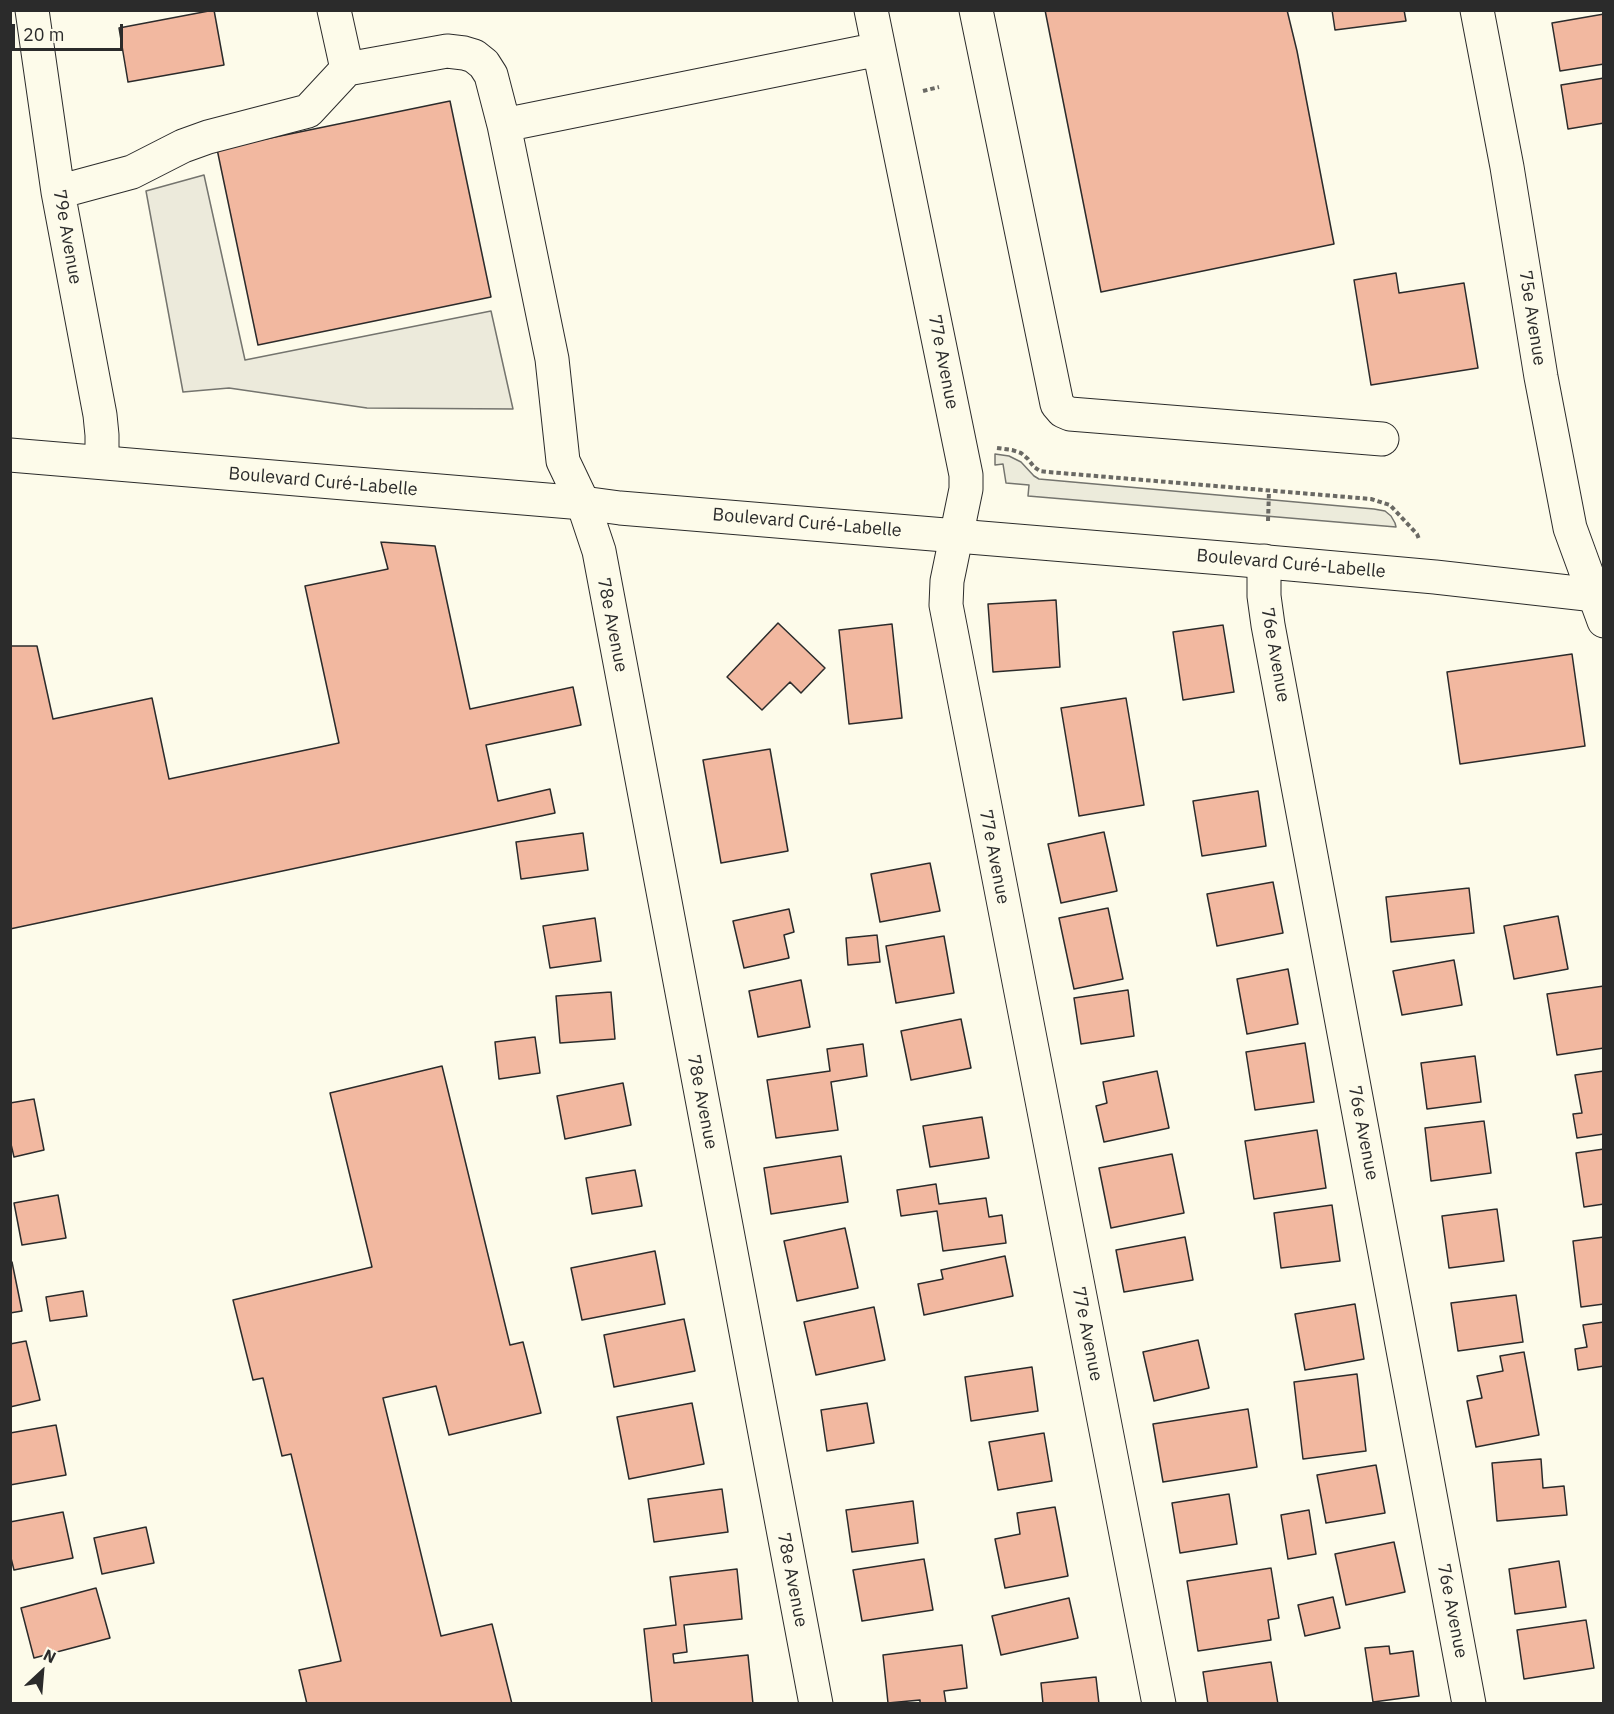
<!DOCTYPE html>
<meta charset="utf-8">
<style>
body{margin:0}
#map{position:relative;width:1614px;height:1714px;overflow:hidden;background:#fdfbea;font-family:"IBM Plex Sans",sans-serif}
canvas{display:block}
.frame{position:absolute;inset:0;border:12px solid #2b2b2b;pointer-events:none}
.north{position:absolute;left:12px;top:1642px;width:60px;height:60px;-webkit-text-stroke:4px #fdfbea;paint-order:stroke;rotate:26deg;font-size:16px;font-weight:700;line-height:24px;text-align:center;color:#2b2b2b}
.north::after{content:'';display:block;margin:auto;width:21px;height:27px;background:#2b2b2b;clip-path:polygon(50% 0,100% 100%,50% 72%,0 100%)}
.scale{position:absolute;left:12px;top:24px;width:111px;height:27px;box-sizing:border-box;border:3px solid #2b2b2b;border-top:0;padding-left:8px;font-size:18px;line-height:21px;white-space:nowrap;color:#2b2b2b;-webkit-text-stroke:4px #fdfbea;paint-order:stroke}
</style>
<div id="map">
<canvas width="1614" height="1714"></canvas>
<div class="frame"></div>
<div class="north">N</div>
<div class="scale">20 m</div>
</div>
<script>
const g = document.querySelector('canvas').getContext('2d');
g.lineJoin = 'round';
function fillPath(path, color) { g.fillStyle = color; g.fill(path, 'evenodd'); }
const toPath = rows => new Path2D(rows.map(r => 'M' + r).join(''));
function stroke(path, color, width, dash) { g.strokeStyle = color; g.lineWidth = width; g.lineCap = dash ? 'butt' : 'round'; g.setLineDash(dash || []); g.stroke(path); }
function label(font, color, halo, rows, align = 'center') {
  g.font = font + ' "IBM Plex Sans",sans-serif'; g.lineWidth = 4.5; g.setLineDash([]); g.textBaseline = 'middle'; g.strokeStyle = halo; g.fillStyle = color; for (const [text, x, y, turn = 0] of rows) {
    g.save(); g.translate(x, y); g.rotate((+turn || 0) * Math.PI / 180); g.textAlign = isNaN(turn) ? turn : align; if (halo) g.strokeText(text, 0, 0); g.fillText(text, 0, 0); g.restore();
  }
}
const green = toPath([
 [995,454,1009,456,1021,462,1034,476,1039,479,1374,509,1385,511,1391,516,1395,523,1396,527,1028,496,1029,485,1006,483,1003,464,995,465,995,454]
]);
fillPath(green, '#ecebdb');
stroke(green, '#74746e', 1.5);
const parking = toPath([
 [204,175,245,360,491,311,513,409,367,408,229,388,183,392,146,191,204,175]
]);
fillPath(parking, '#eceadb');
stroke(parking, '#74746e', 1.5);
const building = toPath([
 [214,10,224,65,128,82,119,28,214,10],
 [1045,10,1287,10,1297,51,1334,244,1101,292,1045,10],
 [1332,10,1404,10,1406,21,1335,30,1332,10],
 [1604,14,1604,64,1560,71,1552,23,1604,14],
 [1604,78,1604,123,1568,129,1561,85,1604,78],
 [450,101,491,297,258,345,217,149,450,101],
 [1396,273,1399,293,1464,283,1478,368,1371,385,1354,280,1396,273],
 [381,542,435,546,470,709,573,687,581,725,486,745,498,801,550,789,555,813,10,929,10,646,37,646,53,719,152,698,169,779,339,743,305,586,388,569,381,542],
 [1056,600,1060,667,993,672,988,604,1056,600],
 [778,623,825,668,801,693,790,682,762,710,727,677,778,623],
 [892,624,902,718,849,724,839,630,892,624],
 [1223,625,1234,692,1183,700,1173,632,1223,625],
 [1572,654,1585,746,1460,764,1447,672,1572,654],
 [1126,698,1144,805,1079,816,1061,708,1126,698],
 [770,749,788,851,721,863,703,760,770,749],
 [1258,791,1266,846,1202,856,1193,801,1258,791],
 [1104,832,1117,891,1061,903,1048,844,1104,832],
 [583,833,588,870,521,879,516,842,583,833],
 [930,863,940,911,880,922,871,874,930,863],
 [1273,882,1283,933,1217,946,1207,894,1273,882],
 [1469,888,1474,933,1391,942,1386,897,1469,888],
 [1108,908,1123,979,1074,989,1059,918,1108,908],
 [789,909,794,932,784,935,789,958,744,968,733,921,789,909],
 [1558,916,1568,969,1514,979,1504,926,1558,916],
 [595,918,601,961,550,968,543,926,595,918],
 [877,935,880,962,848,965,846,938,877,935],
 [944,936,954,993,896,1003,886,946,944,936],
 [1454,960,1462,1005,1402,1015,1393,971,1454,960],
 [1288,969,1298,1024,1247,1034,1237,979,1288,969],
 [801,980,810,1027,758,1037,749,991,801,980],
 [1604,986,1604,1048,1557,1055,1547,994,1604,986],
 [1128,990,1134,1036,1081,1044,1074,998,1128,990],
 [611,992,615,1039,560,1043,556,996,611,992],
 [961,1019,971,1068,911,1080,901,1031,961,1019],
 [535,1037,540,1073,499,1079,495,1042,535,1037],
 [1305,1043,1314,1102,1255,1110,1246,1052,1305,1043],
 [863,1044,867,1076,831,1082,838,1130,776,1138,767,1080,830,1071,827,1049,863,1044],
 [1475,1056,1481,1102,1427,1109,1421,1063,1475,1056],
 [442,1066,510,1345,523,1342,541,1413,449,1435,436,1386,383,1398,441,1636,492,1624,512,1704,307,1704,299,1670,341,1661,291,1454,282,1456,263,1378,253,1380,233,1300,372,1267,330,1093,442,1066],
 [1157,1071,1169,1128,1104,1142,1096,1106,1107,1103,1103,1082,1157,1071],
 [1604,1071,1604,1134,1577,1138,1573,1114,1582,1113,1575,1075,1604,1071],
 [623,1083,631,1125,565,1139,557,1096,623,1083],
 [34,1099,44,1150,14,1157,10,1140,10,1103,34,1099],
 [982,1117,989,1158,930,1167,923,1126,982,1117],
 [1484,1121,1491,1173,1431,1181,1425,1128,1484,1121],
 [1317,1130,1326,1188,1254,1199,1245,1141,1317,1130],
 [1604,1149,1604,1204,1584,1207,1576,1153,1604,1149],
 [1172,1154,1184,1213,1111,1228,1099,1168,1172,1154],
 [841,1156,848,1202,771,1214,764,1168,841,1156],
 [635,1170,642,1206,592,1214,586,1178,635,1170],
 [936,1184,939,1204,986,1198,989,1217,1002,1215,1006,1243,943,1251,937,1211,901,1216,897,1190,936,1184],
 [58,1195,66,1238,22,1245,14,1203,58,1195],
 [1332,1205,1340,1261,1281,1268,1274,1213,1332,1205],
 [1497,1209,1504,1261,1449,1268,1442,1216,1497,1209],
 [845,1228,858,1288,797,1301,784,1241,845,1228],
 [1185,1237,1193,1280,1124,1292,1116,1250,1185,1237],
 [1604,1237,1604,1304,1581,1307,1573,1241,1604,1237],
 [655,1251,665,1304,582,1320,571,1268,655,1251],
 [1005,1256,1013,1296,924,1315,918,1284,943,1279,941,1270,1005,1256],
 [10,1262,12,1262,22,1311,10,1313,10,1262],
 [83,1291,87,1316,50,1321,46,1297,83,1291],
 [1516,1295,1523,1342,1458,1351,1451,1303,1516,1295],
 [1355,1304,1364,1359,1305,1370,1295,1314,1355,1304],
 [874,1307,885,1360,816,1375,804,1322,874,1307],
 [684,1319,695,1371,614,1387,604,1335,684,1319],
 [1604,1322,1604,1366,1578,1370,1575,1349,1587,1347,1583,1325,1604,1322],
 [1198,1340,1209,1388,1154,1401,1143,1352,1198,1340],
 [26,1341,40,1400,10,1407,10,1344,26,1341],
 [1524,1352,1539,1435,1476,1447,1467,1401,1482,1398,1477,1376,1503,1371,1500,1356,1524,1352],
 [1032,1367,1038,1411,971,1421,965,1377,1032,1367],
 [1357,1374,1366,1451,1303,1459,1294,1382,1357,1374],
 [692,1403,704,1464,629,1479,617,1417,692,1403],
 [867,1403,874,1443,827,1451,821,1410,867,1403],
 [1248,1409,1257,1467,1163,1482,1153,1424,1248,1409],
 [56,1425,66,1475,10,1485,10,1433,56,1425],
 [1044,1433,1052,1481,998,1490,989,1442,1044,1433],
 [1541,1459,1543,1488,1564,1486,1567,1515,1497,1521,1492,1463,1541,1459],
 [1376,1465,1385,1513,1326,1523,1317,1475,1376,1465],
 [722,1489,728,1532,654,1542,648,1499,722,1489],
 [1229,1494,1237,1544,1180,1553,1172,1503,1229,1494],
 [913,1501,918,1543,852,1552,846,1510,913,1501],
 [1055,1507,1068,1576,1005,1588,995,1539,1020,1534,1017,1513,1055,1507],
 [1309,1510,1316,1554,1288,1559,1281,1515,1309,1510],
 [63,1512,73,1558,14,1570,10,1554,10,1522,63,1512],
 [146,1527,154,1563,102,1574,94,1538,146,1527],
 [1394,1542,1405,1592,1346,1605,1335,1554,1394,1542],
 [924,1559,933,1610,862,1621,853,1570,924,1559],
 [1559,1561,1566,1607,1515,1614,1509,1569,1559,1561],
 [1271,1568,1279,1618,1268,1620,1271,1640,1198,1651,1187,1581,1271,1568],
 [737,1569,742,1619,684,1625,687,1652,673,1654,674,1663,748,1655,753,1704,652,1704,644,1629,676,1625,670,1577,737,1569],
 [96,1588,110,1638,34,1658,21,1608,96,1588],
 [1333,1597,1340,1628,1305,1636,1298,1605,1333,1597],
 [1069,1598,1078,1638,1001,1655,992,1616,1069,1598],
 [1586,1620,1594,1668,1524,1679,1517,1630,1586,1620],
 [962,1645,967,1688,944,1691,946,1704,920,1704,920,1700,888,1703,883,1655,962,1645],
 [1389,1646,1390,1654,1413,1651,1419,1696,1373,1702,1365,1648,1389,1646],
 [1271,1662,1278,1704,1208,1704,1203,1672,1271,1662],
 [1096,1677,1099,1704,1043,1704,1041,1683,1096,1677]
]);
fillPath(building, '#f2b8a0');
stroke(building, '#2b2b2b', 1.5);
const minor = toPath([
 [32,10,58,192,100,415,102,435,102,462],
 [334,10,347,69],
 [871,10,966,475,966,489,947,581,946,605,1159,1704],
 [976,10,1057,404,1063,411,1070,414,1382,439],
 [1477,10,1507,167,1541,377,1570,528,1604,621],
 [504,125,879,49],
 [58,192,132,172,183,146,208,137,308,111,347,69,447,51,464,53,474,56,484,64,491,75,504,125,552,359,563,461,583,503,599,551,816,1704],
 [1264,561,1264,596,1268,625,1469,1704]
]);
const major = toPath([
 [10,455,583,503,620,508,1234,559,1435,577,1604,596]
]);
stroke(minor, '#2b2b2b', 35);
stroke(major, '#2b2b2b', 35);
stroke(toPath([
 [923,91,939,87],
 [997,448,1012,450,1021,453,1028,459,1034,467,1040,471,1048,472,1371,499,1390,505,1417,534,1419,539],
 [1268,521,1269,491]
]), '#6a6964', 4, [4.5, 3]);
stroke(minor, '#fdfbea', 33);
stroke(major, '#fdfbea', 33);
label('18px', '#2b2b2b', '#fdfbea', [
 ["79e Avenue",67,237,80],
 ["75e Avenue",1532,318,81],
 ["77e Avenue",943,362,79],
 ["Boulevard Curé-Labelle",323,482,5],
 ["Boulevard Curé-Labelle",807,523,5],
 ["Boulevard Curé-Labelle",1291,564,5],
 ["78e Avenue",612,625,79],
 ["76e Avenue",1275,655,80],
 ["77e Avenue",994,857,79],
 ["78e Avenue",702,1102,79],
 ["76e Avenue",1363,1133,79],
 ["77e Avenue",1087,1334,79],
 ["78e Avenue",792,1580,79],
 ["76e Avenue",1452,1611,79]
]);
</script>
